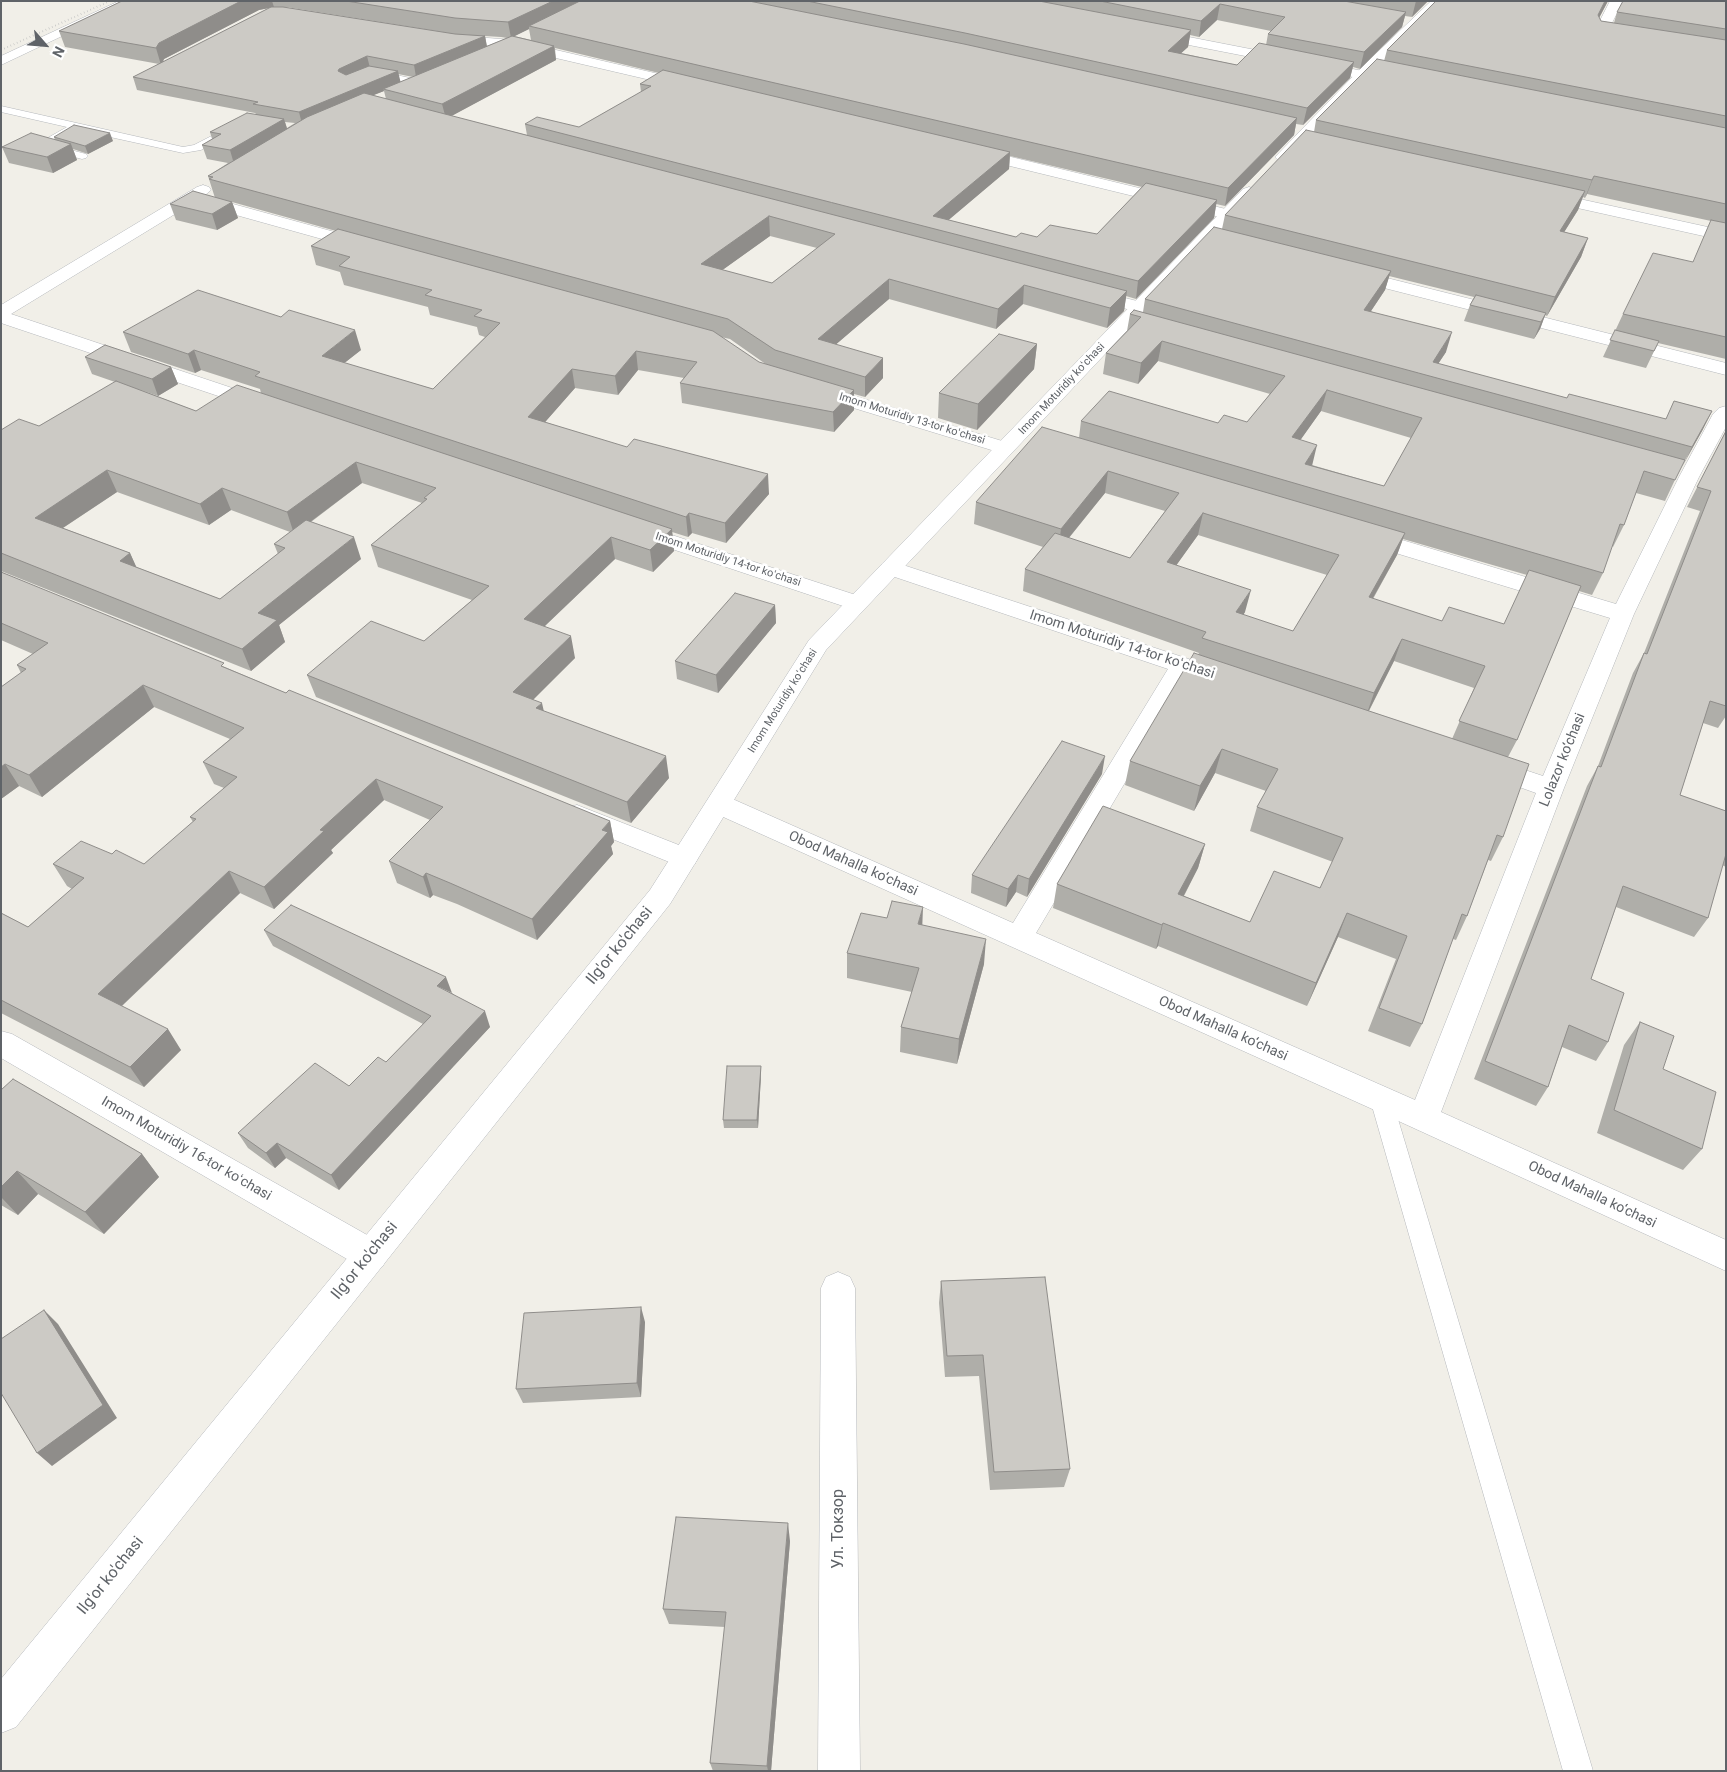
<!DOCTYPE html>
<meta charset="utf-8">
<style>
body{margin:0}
#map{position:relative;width:1727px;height:1772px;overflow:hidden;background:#f1efe8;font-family:Roboto,sans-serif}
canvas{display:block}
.frame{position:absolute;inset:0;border:2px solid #5f6368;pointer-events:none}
.north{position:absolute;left:20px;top:20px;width:50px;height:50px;-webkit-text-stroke:4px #fff;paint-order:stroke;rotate:117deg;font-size:14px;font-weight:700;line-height:20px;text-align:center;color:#5f6368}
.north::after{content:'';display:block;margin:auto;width:18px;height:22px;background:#5f6368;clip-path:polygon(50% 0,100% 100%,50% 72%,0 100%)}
</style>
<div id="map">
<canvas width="1727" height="1772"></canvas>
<div class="frame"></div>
<div class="north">N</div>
</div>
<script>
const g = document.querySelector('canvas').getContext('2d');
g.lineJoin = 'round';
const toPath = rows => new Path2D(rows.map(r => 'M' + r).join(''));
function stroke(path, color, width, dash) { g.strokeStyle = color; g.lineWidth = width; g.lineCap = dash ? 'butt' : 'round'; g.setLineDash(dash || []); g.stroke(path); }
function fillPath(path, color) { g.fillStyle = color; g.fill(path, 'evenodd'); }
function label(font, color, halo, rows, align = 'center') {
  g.font = font + ' Roboto,sans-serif'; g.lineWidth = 5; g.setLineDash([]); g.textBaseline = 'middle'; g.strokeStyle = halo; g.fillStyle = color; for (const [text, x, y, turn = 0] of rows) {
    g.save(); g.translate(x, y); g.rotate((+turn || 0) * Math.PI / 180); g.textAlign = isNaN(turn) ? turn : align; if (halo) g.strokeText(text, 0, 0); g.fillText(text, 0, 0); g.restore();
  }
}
const service = toPath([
 [373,70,424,81,425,83,420,86,369,75,368,73,373,70],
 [1,106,183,147,194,145,223,130,231,130,232,132,201,150,183,153,78,130,52,145,86,154,88,156,86,158,82,159,40,148,38,146,44,140,67,127,1,112,1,106],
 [1381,1089,1389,1092,1392,1099,1593,1771,1563,1771,1370,1099,1373,1092,1381,1089]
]);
const minor = toPath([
 [119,1,136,1,1,65,1,56,119,1],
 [1610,1,1623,1,1609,29,1633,33,1635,36,1633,39,1628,40,1601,36,1594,32,1610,1],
 [1153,30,1363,71,1370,75,1363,79,1148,37,1146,34,1153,30],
 [450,35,513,40,689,81,694,82,696,85,694,88,689,89,513,48,445,42,443,39,450,35],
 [974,148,1234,211,1236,214,1234,217,1228,219,969,156,966,153,969,150,974,148],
 [203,185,209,187,211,190,204,196,371,242,373,246,371,250,365,251,193,203,11,314,268,400,271,404,268,408,261,410,254,408,1,323,1,305,197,187,203,185],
 [1543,191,1726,231,1726,241,1537,199,1535,196,1537,193,1543,191],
 [1351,269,1726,363,1726,375,1345,278,1342,274,1345,270,1351,269],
 [1089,289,1145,303,1148,307,1145,311,1139,312,1083,298,1080,294,1083,290,1089,289],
 [818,385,1012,444,1015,448,1012,452,1005,454,998,452,811,395,808,391,811,387,818,385],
 [1726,406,1726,427,1699,477,1634,614,1564,788,1441,1112,1726,1240,1726,1271,1370,1108,710,811,706,804,710,797,719,795,728,797,1013,923,1168,669,883,573,880,568,883,563,891,561,1228,672,1232,678,1228,684,1220,686,1188,676,1036,933,1415,1100,1536,793,1480,773,1476,767,1480,761,1489,758,1543,776,1610,618,1356,541,1353,536,1356,531,1364,530,1372,531,1616,604,1679,477,1713,414,1719,408,1726,406],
 [638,524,865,598,868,603,865,608,857,610,849,608,630,535,627,530,630,525,638,524],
 [577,805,694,851,698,858,694,865,684,868,568,821,564,814,568,807,577,805],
 [1,1031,12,1034,383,1244,388,1255,383,1266,371,1271,359,1266,1,1058,1,1031],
 [838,1272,850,1277,855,1288,860,1771,818,1771,821,1288,826,1277,838,1272]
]);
const tertiary = toPath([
 [1431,1,1445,1,1373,72,1288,160,1278,160,1275,157,1278,154,1363,66,1431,1],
 [1249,187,1255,189,1257,192,1255,195,826,650,670,904,16,1727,1,1733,1,1679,650,890,809,640,1243,189,1249,187]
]);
stroke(service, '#b5b8bc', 1);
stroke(minor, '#b5b8bc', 1);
stroke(tertiary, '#b5b8bc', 1);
fillPath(service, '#fff');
fillPath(minor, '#fff');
fillPath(tertiary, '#fff');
stroke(toPath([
 [1,50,110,1]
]), '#b6b7b8', 2, [0.5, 3]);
fillPath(toPath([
 [122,1,1428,1,1412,17,1405,16,1402,27,1360,69,1353,67,1350,78,1303,125,1296,124,1294,135,1225,206,1216,204,1214,218,1136,299,1126,296,1124,311,1107,328,1023,304,996,329,889,299,836,344,883,378,865,397,854,394,854,410,834,432,682,403,680,383,684,378,638,370,618,395,575,388,545,422,769,494,726,543,692,533,688,537,672,532,674,551,653,572,615,559,545,626,575,658,533,699,544,711,669,778,631,823,316,697,307,675,424,641,472,600,378,567,371,545,422,503,362,483,311,522,361,559,279,625,285,642,251,671,1,571,1,430,39,426,115,382,92,374,85,357,171,367,178,384,158,396,138,389,196,411,261,393,260,389,201,370,195,373,131,352,123,332,361,350,344,363,433,389,485,337,479,335,477,327,430,315,428,307,344,285,340,272,316,265,311,246,336,231,232,202,238,218,217,230,176,220,170,204,215,198,208,176,228,163,207,159,202,145,212,139,210,132,256,114,255,113,137,90,133,77,159,64,65,47,59,31],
 [283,7,286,7,456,34],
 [269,8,163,62,164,59,259,10],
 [1217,20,1271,31,1268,34,1266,45,1237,65,1181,53,1188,47,1190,35,1199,37],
 [529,29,531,40,514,36],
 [485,36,501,37,507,38,487,46],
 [555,48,659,73,640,84,641,92,579,127,525,124,527,135,451,116,556,60],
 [398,74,413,77,400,82],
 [384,91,386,99,373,95],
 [285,122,295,123,287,128],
 [1010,156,1142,187,1097,234,1037,237,1016,237,948,220,1009,169],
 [770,236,817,248,772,283,722,270],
 [721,337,730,339,767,365,759,362],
 [117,492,209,525,231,510,290,532,274,544,278,554,220,599,136,567,130,553,63,528],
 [1608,1,1599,18,1601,21,1614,23,1617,12,1726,1,1726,359,1658,343,1646,368,1603,357,1623,314,1693,262,1711,221,1587,194,1585,198,1583,197,1578,210,1564,232,1588,238,1581,257,1547,316,1545,315,1540,329,1534,339,1464,321,1470,305,1474,297,1389,276,1385,290,1371,311,1446,352,1438,364,1567,398,1666,419,1674,401,1712,411,1702,431,1681,467,1665,501,1636,493,1624,525,1613,547,1612,546,1603,573,1592,595,1579,591,1517,740,1508,757,1503,837,1491,861,1488,860,1467,916,1456,940,1453,939,1422,1024,1410,1047,1368,1031,1396,959,1338,937,1307,1006,1158,946,1156,949,1053,908,1057,884,1205,844,1198,868,1184,896,1250,922,1320,888,1333,862,1250,831,1257,807,1266,791,1215,773,1194,811,1125,785,1130,761,1199,653,1023,591,1025,569,1043,547,974,524,976,502,1079,438,1081,421,1218,423,1247,422,1270,394,1158,361,1138,384,1103,374,1106,353,1127,331,1130,314,1143,312,1145,299,1222,229,1225,215,1314,132,1316,120,1384,61,1387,50],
 [1321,411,1411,438,1384,486,1312,465,1300,440],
 [1105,493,1165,511,1130,558,1069,538],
 [1198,535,1327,575,1293,631,1243,615,1245,612,1176,565],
 [1403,539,1527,575,1504,624,1442,621,1373,599,1397,555],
 [1394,661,1474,688,1452,739,1369,711],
 [54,137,113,141,88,154,73,149,77,160,53,173,9,163,2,147,55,140],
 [1037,344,1034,369,977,430,938,418,939,393],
 [1726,431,1726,716,1718,728,1703,723,1680,795,1726,811,1726,867,1722,865,1708,918,1694,937,1616,907,1591,979,1608,1042,1596,1061,1562,1047,1548,1087,1536,1106,1474,1079,1587,786,1598,766,1633,673,1644,653,1700,511,1687,507],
 [1,572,286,693,610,821,614,842,611,846,613,854,537,940,457,904,433,895,430,898,397,883,389,861,430,820,384,800,331,850,333,853,274,909,240,893,122,1006,181,1050,144,1087,1,1013,1,913,28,927,72,889,67,886,53,864,112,854,144,864,193,822,190,817,224,788,214,784,203,762,230,739,154,707,42,797,19,786,1,799,1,687,21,673,17,665,33,654,1,640],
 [775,605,776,623,718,693,677,679,675,661],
 [1102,774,1027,897,1016,892,1006,907,971,893,972,875],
 [922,925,984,964,957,1064,900,1052,901,1027,912,992,847,978,847,953],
 [264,930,452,993,490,1027,339,1190,286,1158,275,1168,248,1148,238,1133,349,1086,386,1062,423,1024,273,946],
 [1640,1022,1702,1149,1683,1170,1597,1133,1624,1045],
 [761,1066,761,1075,758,1128,724,1128,723,1120],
 [1,1090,142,1154,159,1177,104,1234,38,1194,18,1215,1,1205],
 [941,1281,1070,1469,1064,1487,990,1490,979,1376,945,1377,939,1303],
 [645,1322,641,1397,523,1403,516,1389],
 [790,1541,771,1771,713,1771,710,1763,725,1627,669,1624,663,1609]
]), '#afaea9');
fillPath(toPath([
 [241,1,272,1,274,7,259,10,164,59,161,65,156,48,159,43],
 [553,1,588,1,529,26,529,29,511,38,508,22],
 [1416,1,1428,1,1412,17],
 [1605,1,1608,1,1592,31,1598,15],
 [1220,4,1217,20,1199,37,1201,21],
 [1406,12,1402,27,1360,69,1364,52],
 [1191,30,1188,47,1166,67,1168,51],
 [485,36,487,48,416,77,414,65],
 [554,46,556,60,446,119,442,104],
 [367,56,370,68,342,81,338,71,339,69],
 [1354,62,1350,78,1303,125,1307,108],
 [398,71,401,84,383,89,384,91,302,124,299,112],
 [1297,118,1294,135,1225,206,1228,188],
 [284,119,288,132,234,164,230,150],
 [110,133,113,141,88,154,85,146],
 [71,144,77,160,53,173,47,157],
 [1010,152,1009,169,938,229,933,216],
 [1594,176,1587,194,1585,198,1592,180],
 [1585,191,1578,210,1553,250,1560,231],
 [1217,200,1214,218,1136,299,1138,281],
 [232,202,238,218,217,230,212,214],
 [769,216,770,236,703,284,701,264],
 [1588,238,1581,257,1547,316,1555,297],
 [1391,271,1385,290,1359,329,1364,310],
 [889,279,889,299,819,359,818,339],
 [1024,285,1023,304,996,329,998,309],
 [1127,291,1124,311,1107,328,1110,308],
 [1546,313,1540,329,1534,339,1541,322],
 [355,330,361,350,328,376,322,356],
 [1452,332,1446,352,1430,376,1433,362],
 [1162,341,1158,361,1138,384,1141,363],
 [1037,344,1034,369,977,430,978,404],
 [194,350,201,370,195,373,188,354],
 [636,351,638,370,618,395,615,376],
 [883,358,883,378,865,397,865,377],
 [171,367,178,384,158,396,152,379],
 [572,369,575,388,532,437,528,417],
 [854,390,854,410,834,432,833,412],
 [1327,390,1321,411,1287,459,1292,437],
 [1712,411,1702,431,1682,467,1692,447],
 [1317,445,1312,466,1305,464],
 [356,462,362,483,294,534,287,512],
 [107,470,117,492,46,539,35,518],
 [1108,471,1105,493,1058,551,1061,529],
 [768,474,769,494,726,543,725,523],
 [222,488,231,510,209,525,200,504],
 [689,513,692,533,688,537,686,517],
 [1203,513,1198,535,1163,584,1167,562],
 [672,529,674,551,653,572,650,550],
 [1405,533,1397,555,1361,619,1369,597],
 [354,537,361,559,279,625,285,642,251,671,242,649,258,613],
 [611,537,615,559,529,641,524,619],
 [130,553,140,575,120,561],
 [1251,590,1245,612,1231,634,1236,612],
 [775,605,776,623,718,693,716,675],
 [571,636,575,658,519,714,513,692],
 [1402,639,1394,661,1366,716,1374,693],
 [143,685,154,707,42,797,29,775],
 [542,703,547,725,536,708],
 [1222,749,1215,773,1194,811,1200,786],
 [666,756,669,778,631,823,627,802],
 [1105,756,1102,774,1027,897,1029,879],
 [5,764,19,786,1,799,1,767],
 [376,779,384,800,331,850,333,853,274,909,264,887,320,830],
 [610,821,614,842,611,846,613,854,537,940,532,919],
 [1205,844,1198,868,1172,918,1178,894],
 [229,871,240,893,112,1015,98,994],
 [426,873,433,895,430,898,423,877],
 [1018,875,1016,892,1006,907,1008,889],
 [923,907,922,933,918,924],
 [1347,913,1338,937,1307,1006,1316,983],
 [1163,923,1158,946,1156,949,1162,925],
 [986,939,984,964,957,1064,959,1039],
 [446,977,452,993,437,986],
 [485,1011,490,1027,339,1190,331,1175],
 [168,1029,181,1050,144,1087,130,1067],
 [761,1066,761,1075,758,1128,757,1120],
 [277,1143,286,1158,275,1168,266,1153],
 [142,1154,159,1177,104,1234,85,1212],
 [17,1171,38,1194,18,1215,1,1197,1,1187],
 [641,1307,645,1322,641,1397,637,1383],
 [44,1310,58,1324,117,1418,52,1466,37,1453],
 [788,1523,790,1541,771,1771,768,1771,767,1766]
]), '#8f8d8a');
const building = toPath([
 [122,1,241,1,159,43,156,48,59,31,122,1],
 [346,1,553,1,508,22,455,18,346,1],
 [580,1,749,1,964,44,1297,118,1228,188,529,26,580,1],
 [807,1,1039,1,1191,30,1168,51,1237,65,1259,43,1354,62,1307,108,965,33,807,1],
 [1100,1,1344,1,1406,12,1364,52,1268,34,1285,17,1220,4,1201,21,1100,1],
 [1436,1,1605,1,1598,15,1601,21,1726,40,1726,116,1387,50,1436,1],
 [1623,1,1726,1,1726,29,1617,12,1623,1],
 [271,7,283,7,455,34,485,36,414,65,367,56,339,69,338,71,346,75,369,66,398,71,299,112,253,104,258,102,133,77,271,7],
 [512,36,554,46,442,104,383,89,512,36],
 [1377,59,1726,128,1726,204,1594,176,1592,180,1316,120,1377,59],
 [663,70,1010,152,933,216,1016,237,1021,233,1037,237,1050,225,1097,234,1146,183,1217,200,1138,281,525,124,537,117,579,127,651,86,640,84,663,70],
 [364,93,1127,291,1110,308,1024,285,998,309,889,279,818,339,883,358,865,377,775,350,728,319,209,179,213,177,208,176,307,117,364,93],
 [769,216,835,234,772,283,701,264,769,216],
 [247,113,284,119,230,150,202,145,221,134,210,132,247,113],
 [74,125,110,133,85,146,54,137,74,125],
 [1306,130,1585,191,1560,231,1588,238,1555,297,1225,215,1306,130],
 [31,133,71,144,47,157,2,147,31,133],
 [193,191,232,202,212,214,170,204,193,191],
 [1711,220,1726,223,1726,337,1623,314,1653,253,1693,262,1711,220],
 [1214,227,1391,271,1364,310,1452,332,1433,362,1567,398,1569,394,1666,419,1674,401,1712,411,1692,447,1145,299,1214,227],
 [338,229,713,331,759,362,854,390,833,412,680,383,697,362,636,351,615,376,572,369,528,417,627,447,634,439,768,474,725,523,689,513,686,517,255,376,260,372,194,350,188,354,123,332,198,290,281,317,289,310,355,330,322,356,433,389,500,323,474,316,482,310,425,295,432,290,339,266,350,257,311,246,338,229],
 [1476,295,1546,313,1541,322,1470,305,1476,295],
 [1134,310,1685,460,1675,480,1644,471,1624,525,1620,524,1603,573,1081,421,1109,391,1218,423,1224,415,1247,422,1285,376,1162,341,1141,363,1106,353,1141,317,1130,314,1134,310],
 [1327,390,1422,418,1384,486,1305,464,1317,445,1292,437,1327,390],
 [1615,330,1659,341,1654,351,1610,340,1615,330],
 [999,334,1037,344,978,404,939,393,999,334],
 [105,345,171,367,152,379,85,357,105,345],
 [116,381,196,411,237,385,672,529,650,550,611,537,524,619,571,636,513,692,542,703,536,708,666,756,627,802,307,675,371,621,424,641,489,586,371,545,427,499,424,498,436,488,356,462,287,512,222,488,200,504,107,470,35,518,130,553,120,561,220,599,285,548,274,544,306,520,354,537,258,613,277,620,242,649,1,553,1,430,19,419,39,426,116,381],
 [1042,427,1405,533,1369,597,1442,621,1449,607,1504,624,1529,570,1581,586,1517,740,1459,721,1485,666,1402,639,1374,693,1202,638,1206,632,1025,569,1055,533,1130,558,1179,493,1108,471,1061,529,976,502,1042,427],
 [1203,513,1339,555,1293,631,1236,612,1251,590,1167,562,1203,513],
 [1726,431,1726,706,1710,701,1680,795,1726,811,1726,854,1708,918,1623,886,1591,979,1624,993,1608,1042,1569,1025,1548,1087,1485,1061,1598,766,1601,767,1644,653,1647,654,1711,491,1697,487,1726,431],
 [1,572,224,663,221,666,286,693,289,690,610,821,602,830,608,832,532,919,450,883,426,873,423,877,389,861,443,807,376,779,320,830,324,831,264,887,229,871,98,994,168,1029,130,1067,1,1000,1,913,28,927,84,878,53,864,81,841,112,854,116,850,144,864,196,819,190,817,237,777,203,762,244,728,143,685,29,775,5,764,1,767,1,687,26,669,17,665,48,643,1,623,1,572],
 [735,593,775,605,716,675,675,661,735,593],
 [1194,653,1529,764,1503,837,1497,835,1467,916,1462,914,1422,1024,1379,1008,1407,936,1347,913,1316,983,1163,923,1162,925,1057,884,1103,806,1205,844,1178,894,1250,922,1274,871,1320,888,1343,838,1257,807,1278,769,1222,749,1200,786,1130,761,1194,653],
 [1062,741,1105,756,1029,879,1018,875,1008,889,972,875,1062,741],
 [892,901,923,907,918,924,986,939,959,1039,901,1027,919,968,847,953,861,913,887,918,892,901],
 [291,905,446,977,437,986,485,1011,331,1175,277,1143,266,1153,238,1133,315,1063,349,1086,378,1057,386,1062,431,1016,264,930,291,905],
 [1640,1022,1674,1036,1663,1069,1716,1092,1702,1149,1614,1110,1640,1022],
 [727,1066,761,1066,757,1120,723,1120,727,1066],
 [13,1079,142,1154,85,1212,17,1171,1,1187,1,1090,13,1079],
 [1045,1277,1070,1469,994,1472,983,1355,947,1356,941,1281,1045,1277],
 [641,1307,637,1383,516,1389,524,1313,641,1307],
 [44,1310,103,1405,37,1453,1,1393,1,1339,44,1310],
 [676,1517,788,1523,767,1766,710,1763,726,1612,663,1609,676,1517]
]);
fillPath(building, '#cccac5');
stroke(building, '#8f8d8a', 1);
label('11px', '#5f6368', '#fff', [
 ["Imom Moturidiy koʻchasi",1062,389,-47],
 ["Imom Moturidiy 13-tor koʻchasi",912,419,17],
 ["Imom Moturidiy 14-tor koʻchasi",728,560,18],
 ["Imom Moturidiy koʻchasi",783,701,-58]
]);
label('14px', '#5f6368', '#fff', [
 ["Imom Moturidiy 14-tor koʻchasi",1122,645,18],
 ["Lolazor ko‘chasi",1563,760,-68],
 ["Obod Mahalla ko‘chasi",853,864,24],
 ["Obod Mahalla ko‘chasi",1223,1029,24],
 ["Imom Moturidiy 16-tor koʻchasi",186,1149,30],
 ["Obod Mahalla ko‘chasi",1592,1195,25]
]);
label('16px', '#5f6368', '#fff', [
 ["Ilg'or ko'chasi",620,946,-51],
 ["Ilg'or ko'chasi",365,1261,-51],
 ["Ул. Токзор",839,1529,-90],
 ["Ilg'or ko'chasi",111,1576,-51]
]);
</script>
